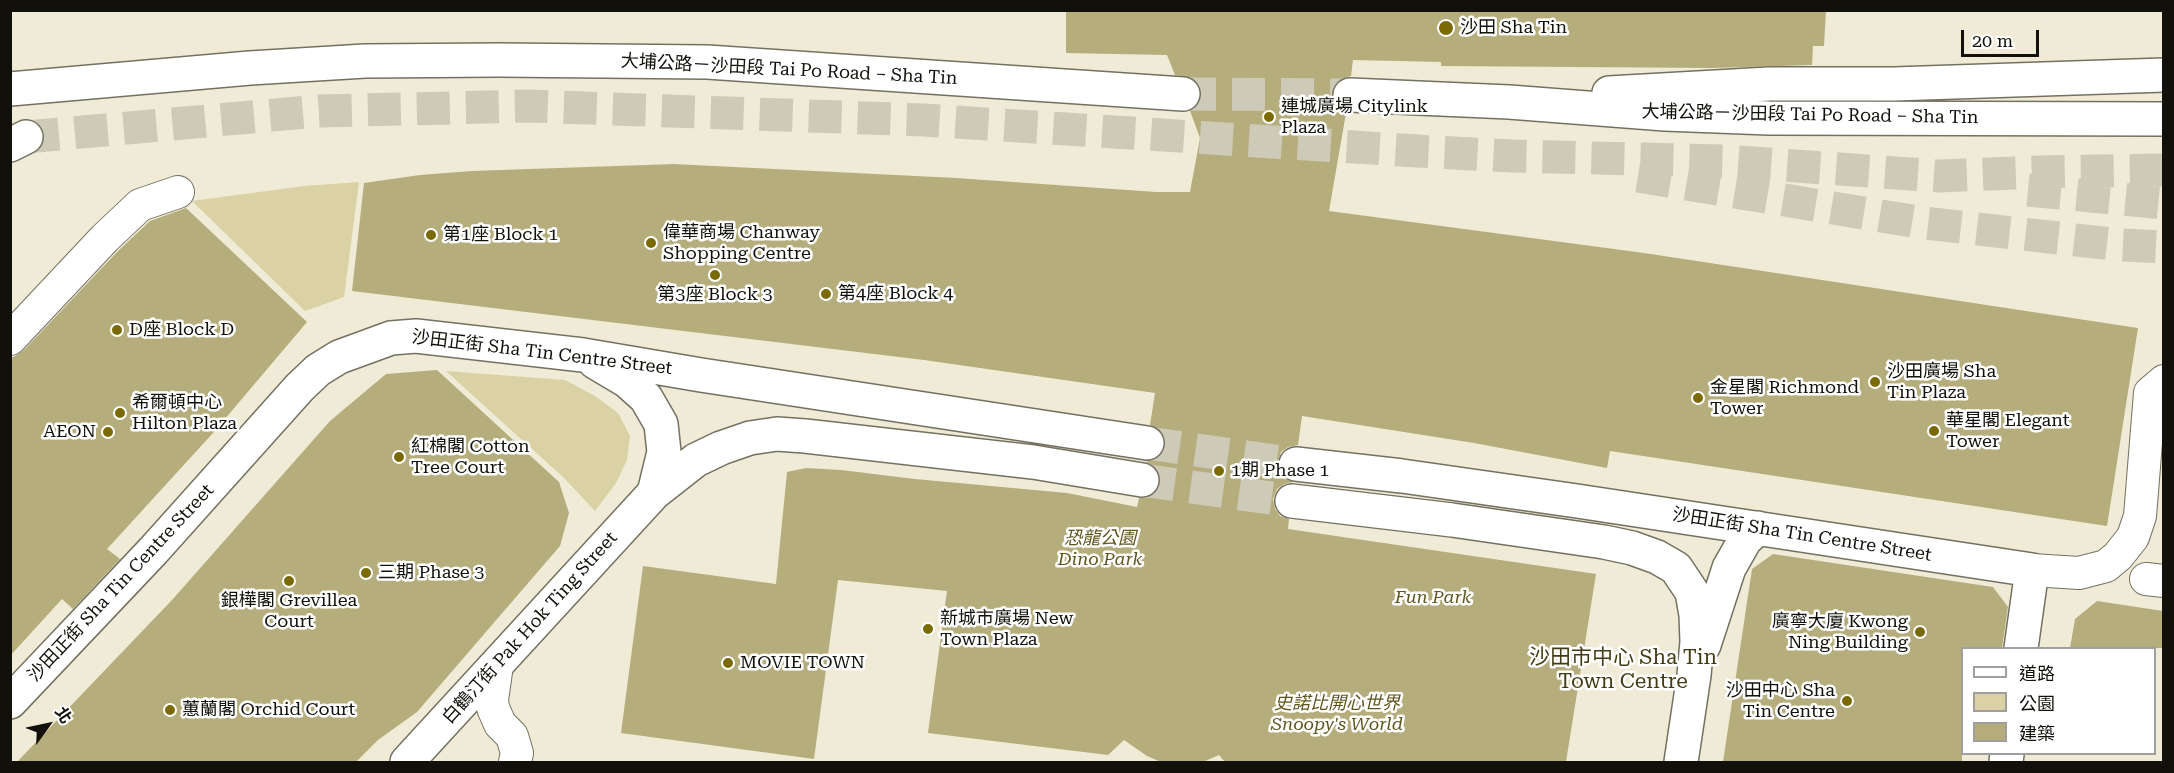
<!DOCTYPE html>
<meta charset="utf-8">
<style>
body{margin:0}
#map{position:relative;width:2174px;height:773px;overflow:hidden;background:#efebd7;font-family:"Roboto Serif","Noto Sans TC",serif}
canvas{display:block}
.frame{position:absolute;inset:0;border:12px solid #11100a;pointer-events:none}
.legend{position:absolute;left:1961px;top:647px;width:195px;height:108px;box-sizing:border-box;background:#fff;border:2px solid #a09f9d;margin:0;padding:8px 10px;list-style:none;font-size:18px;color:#11100a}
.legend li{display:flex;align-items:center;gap:12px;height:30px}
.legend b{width:30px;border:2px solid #a09f9d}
.north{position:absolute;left:18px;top:695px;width:60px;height:60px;-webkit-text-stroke:4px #fff;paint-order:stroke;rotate:57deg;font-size:16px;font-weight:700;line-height:24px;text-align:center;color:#11100a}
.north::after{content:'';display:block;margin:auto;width:21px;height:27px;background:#11100a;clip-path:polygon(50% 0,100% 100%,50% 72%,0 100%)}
.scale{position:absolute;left:1961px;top:30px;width:78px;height:27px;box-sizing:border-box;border:3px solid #11100a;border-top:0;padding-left:8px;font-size:18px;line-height:21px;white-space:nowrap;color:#11100a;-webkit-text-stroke:4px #fff;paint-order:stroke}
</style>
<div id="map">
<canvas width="2174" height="773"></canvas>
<div class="frame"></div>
<ul class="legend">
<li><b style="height:8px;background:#fff"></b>道路</li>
<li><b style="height:16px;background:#dad2a5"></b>公園</li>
<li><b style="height:16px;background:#b6ad7d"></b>建築</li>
</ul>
<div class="north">北</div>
<div class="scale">20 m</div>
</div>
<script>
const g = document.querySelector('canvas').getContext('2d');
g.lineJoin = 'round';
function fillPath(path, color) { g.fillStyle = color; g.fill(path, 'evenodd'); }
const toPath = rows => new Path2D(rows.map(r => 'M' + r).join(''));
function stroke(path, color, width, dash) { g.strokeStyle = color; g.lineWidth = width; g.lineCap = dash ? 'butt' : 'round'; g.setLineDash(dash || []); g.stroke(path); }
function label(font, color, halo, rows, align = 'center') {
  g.font = font + ' "Roboto Serif","Noto Sans TC",serif'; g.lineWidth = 5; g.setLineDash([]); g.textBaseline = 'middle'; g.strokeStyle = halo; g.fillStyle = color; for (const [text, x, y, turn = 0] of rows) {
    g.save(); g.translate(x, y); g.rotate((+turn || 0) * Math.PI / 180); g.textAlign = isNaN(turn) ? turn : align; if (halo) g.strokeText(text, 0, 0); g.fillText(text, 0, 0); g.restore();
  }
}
fillPath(toPath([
 [359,182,344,297,305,311,192,201,304,186],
 [446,371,565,380,595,396,618,413,630,436,627,460,616,483,595,511,564,478]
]), '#dad2a5');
fillPath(toPath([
 [1066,10,1826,10,1824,46,1813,46,1812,65,1712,68,1441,66,1441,62,1353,60,1351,76,1341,79,1335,84,1331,94,1334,104,1339,110,1346,113,1329,211,1644,253,2138,328,2107,526,1610,451,1607,468,1474,443,1302,416,1298,445,1288,447,1281,452,1278,461,1279,472,1285,479,1293,482,1284,484,1277,489,1273,499,1275,509,1280,516,1289,519,1288,529,1596,574,1566,762,1225,762,1219,755,1203,762,1161,762,1147,756,1124,740,1108,755,928,733,947,591,838,580,814,759,621,733,643,566,776,584,787,472,806,468,841,470,915,479,1067,493,1137,507,1139,498,1148,498,1156,492,1161,482,1159,473,1154,466,1145,462,1154,460,1161,455,1166,445,1164,436,1159,429,1150,425,1155,393,924,360,352,291,364,183,420,175,472,171,674,164,956,178,1156,192,1190,192,1200,138,1190,111,1199,104,1202,95,1200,85,1193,78,1175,75,1167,55,1066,53],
 [186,208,307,322,213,433,107,549,120,559,73,609,62,599,10,656,10,359,23,351,118,251,150,221],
 [437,370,559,482,569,513,560,546,417,712,378,740,356,762,17,762,172,600,330,421,386,374],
 [1773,554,1993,587,2008,607,2002,648,1962,648,1962,762,1723,762,1752,569],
 [2097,601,2163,611,2163,648,2070,648,2075,619]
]), '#b6ad7d');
stroke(toPath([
 [1147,443,1296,464],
 [1142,480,1292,501]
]), '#cecab8', 33, [33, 16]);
stroke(toPath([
 [1183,94,1350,95],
 [26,137,319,111,530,106,923,120,1417,151,1512,156,1724,161,1939,176,2039,172,2164,170],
 [1638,176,1924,223,2121,245,2164,247],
 [2028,190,2164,203]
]), '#cecab8', 33, [33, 16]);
const street = toPath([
 [10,339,105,238,140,205,178,192],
 [2032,570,2079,573,2106,566,2118,556,2133,537,2140,516,2150,393,2164,381],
 [2146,579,2164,581],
 [497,665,492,700,493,708,500,724,512,736,517,753,515,762]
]);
const secondary = toPath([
 [595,362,627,381,646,398,661,424,664,452,654,493],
 [1296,464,1402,476,1577,501,2032,570,2021,648],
 [1292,501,1452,520,1604,542,1632,548,1657,557,1676,568,1692,592,1696,615,1697,642,1694,675,1681,762],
 [1704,645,1729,568,1745,540,1758,528],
 [10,702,153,551,300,387,318,370,339,357,391,338,416,336,583,355,701,375,1147,443],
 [407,762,654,493,696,460,721,448,750,438,777,434,805,436,1033,462,1142,480],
 [2006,762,2007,754]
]);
const highway = toPath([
 [10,89,250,68,365,61,499,60,707,62,1183,94],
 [1609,93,1769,84,1894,84,2164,75],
 [1350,95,1509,102,1665,114,1769,118,2164,119],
 [10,145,26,137]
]);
stroke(street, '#747160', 34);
stroke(secondary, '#747160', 36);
stroke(highway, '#747160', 36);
stroke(street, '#fff', 32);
stroke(secondary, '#fff', 33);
stroke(highway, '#fff', 33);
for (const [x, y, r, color] of [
 [1446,28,8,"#7a6a01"],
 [1269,117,6,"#7a6a01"],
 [431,235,6,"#7a6a01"],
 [651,243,6,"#7a6a01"],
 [715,275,6,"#7a6a01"],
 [826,294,6,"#7a6a01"],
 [117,330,6,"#7a6a01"],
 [1875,382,6,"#7a6a01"],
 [1698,398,6,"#7a6a01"],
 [120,413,6,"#7a6a01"],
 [1934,431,6,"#7a6a01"],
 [108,432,6,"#7a6a01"],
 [399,457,6,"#7a6a01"],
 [1219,471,6,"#7a6a01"],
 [366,573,6,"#7a6a01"],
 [289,581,6,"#7a6a01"],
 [928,629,6,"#7a6a01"],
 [1920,632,6,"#7a6a01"],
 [728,663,6,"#7a6a01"],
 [1847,701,6,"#7a6a01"],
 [170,710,6,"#7a6a01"]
]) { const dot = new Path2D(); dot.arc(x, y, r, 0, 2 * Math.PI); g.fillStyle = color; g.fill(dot); stroke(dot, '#fff', 2); }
label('18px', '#11100a', '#fff', [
 ["沙田 Sha Tin",1460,28],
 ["連城廣場 Citylink",1281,107],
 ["Plaza",1281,128],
 ["偉華商場 Chanway",663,233],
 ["Shopping Centre",663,254],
 ["第1座 Block 1",443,235],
 ["第4座 Block 4",838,294],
 ["第3座 Block 3",715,295,"center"],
 ["D座 Block D",129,330],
 ["沙田廣場 Sha",1887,372],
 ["Tin Plaza",1887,393],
 ["金星閣 Richmond",1710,388],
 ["Tower",1710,409],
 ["希爾頓中心",132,403],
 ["Hilton Plaza",132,424],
 ["華星閣 Elegant",1946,421],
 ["Tower",1946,442],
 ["AEON",96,432,"right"],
 ["紅棉閣 Cotton",411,447],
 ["Tree Court",411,468],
 ["1期 Phase 1",1231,471],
 ["三期 Phase 3",378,573],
 ["銀樺閣 Grevillea",289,601,"center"],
 ["Court",289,622,"center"],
 ["新城市廣場 New",940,619],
 ["Town Plaza",940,640],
 ["廣寧大廈 Kwong",1908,622,"right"],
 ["Ning Building",1908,643,"right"],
 ["MOVIE TOWN",740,663],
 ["沙田中心 Sha",1835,691,"right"],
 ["Tin Centre",1835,712,"right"],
 ["蕙蘭閣 Orchid Court",182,710]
], 'left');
label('18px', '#11100a', '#fff', [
 ["大埔公路－沙田段 Tai Po Road – Sha Tin",789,70,3],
 ["大埔公路－沙田段 Tai Po Road – Sha Tin",1810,115,1],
 ["沙田正街 Sha Tin Centre Street",542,353,7],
 ["沙田正街 Sha Tin Centre Street",1802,535,9],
 ["沙田正街 Sha Tin Centre Street",121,583,-47],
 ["白鶴汀街 Pak Hok Ting Street",530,628,-48]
]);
label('italic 18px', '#60561d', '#fff', [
 ["恐龍公園",1100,539],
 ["Dino Park",1100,560],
 ["Fun Park",1433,598],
 ["史諾比開心世界",1337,704],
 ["Snoopy's World",1337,725]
]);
label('21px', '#433c12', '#fff', [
 ["沙田市中心 Sha Tin",1623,658],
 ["Town Centre",1623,682]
]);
</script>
